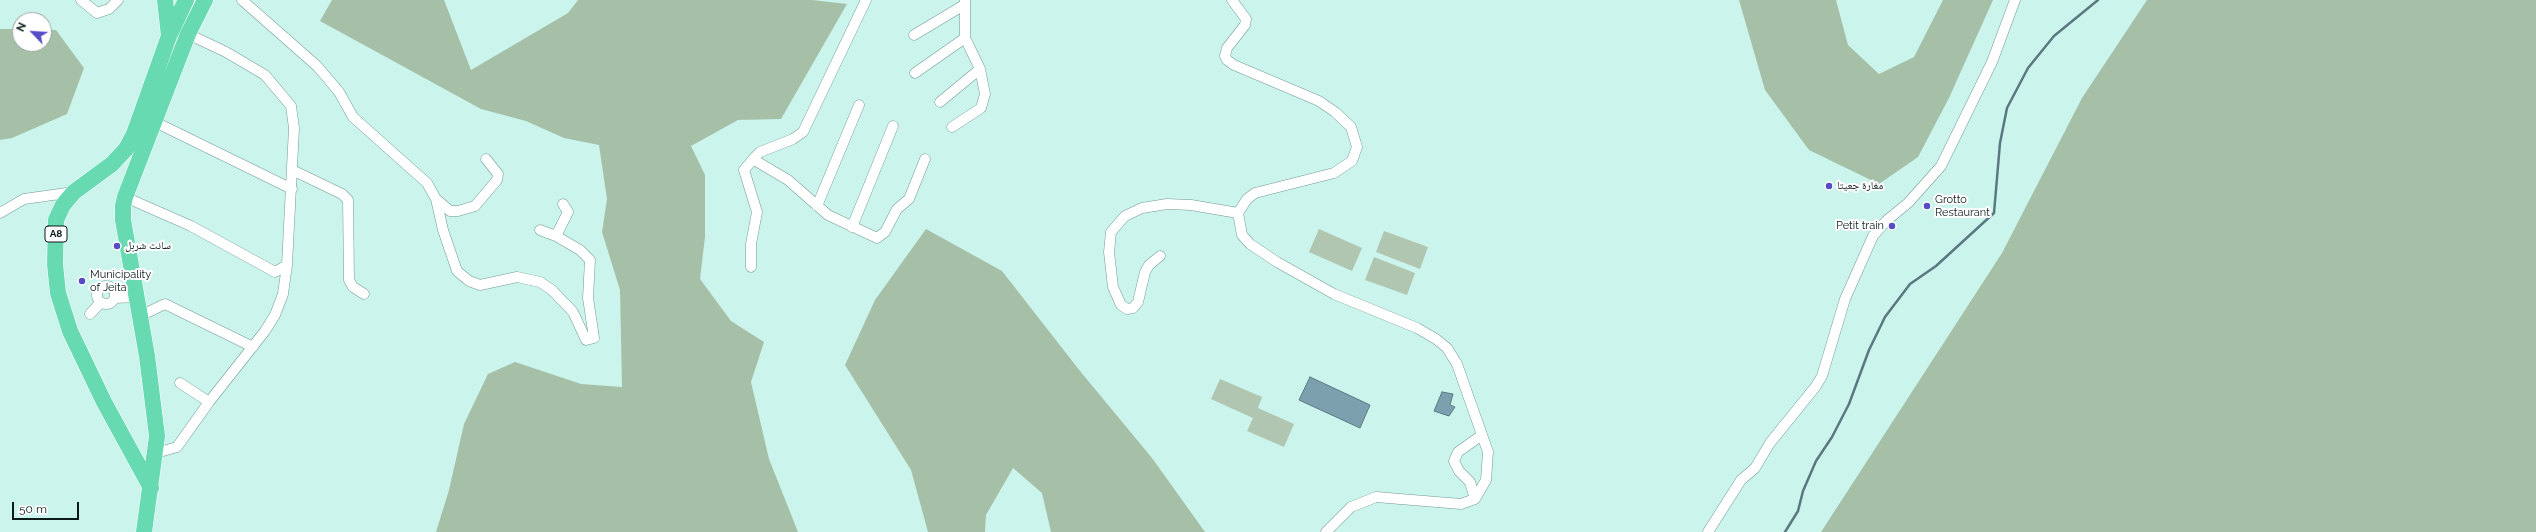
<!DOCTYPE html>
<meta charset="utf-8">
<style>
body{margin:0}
#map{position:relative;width:2536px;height:532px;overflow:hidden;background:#cbf4ed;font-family:Raleway,sans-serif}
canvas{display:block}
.north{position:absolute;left:12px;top:12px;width:40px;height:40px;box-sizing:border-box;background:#fff;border:1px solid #9da4a3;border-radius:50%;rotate:295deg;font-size:11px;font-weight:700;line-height:16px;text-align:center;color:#0b1b19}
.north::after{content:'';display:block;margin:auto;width:14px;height:18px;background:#564dc5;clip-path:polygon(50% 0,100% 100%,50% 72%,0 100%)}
.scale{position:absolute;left:12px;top:502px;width:67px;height:18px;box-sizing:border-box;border:2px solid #0b1b19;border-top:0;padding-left:5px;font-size:12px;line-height:14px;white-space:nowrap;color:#0b1b19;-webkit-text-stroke:3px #fff;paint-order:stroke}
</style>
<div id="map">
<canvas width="2536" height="532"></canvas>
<div class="north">N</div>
<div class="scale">50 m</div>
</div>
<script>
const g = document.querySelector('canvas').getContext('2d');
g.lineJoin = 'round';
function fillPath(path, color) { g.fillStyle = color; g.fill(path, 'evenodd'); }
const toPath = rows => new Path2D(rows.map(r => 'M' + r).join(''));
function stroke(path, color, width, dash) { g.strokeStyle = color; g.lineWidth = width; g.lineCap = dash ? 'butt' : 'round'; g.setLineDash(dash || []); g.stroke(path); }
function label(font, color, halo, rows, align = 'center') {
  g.font = font + ' Raleway,"Noto Naskh Arabic",sans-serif'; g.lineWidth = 4; g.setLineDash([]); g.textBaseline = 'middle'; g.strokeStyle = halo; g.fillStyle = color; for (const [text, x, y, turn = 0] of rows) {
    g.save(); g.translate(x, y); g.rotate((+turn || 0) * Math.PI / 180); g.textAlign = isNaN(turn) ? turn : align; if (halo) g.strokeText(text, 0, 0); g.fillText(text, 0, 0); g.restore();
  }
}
fillPath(toPath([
 [1319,229,1362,248,1352,271,1309,252],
 [1384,231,1428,247,1420,269,1376,252],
 [1374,257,1415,273,1407,295,1365,280],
 [1220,379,1262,397,1258,408,1294,424,1284,447,1247,431,1253,418,1211,399]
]), '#b0c6b1');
fillPath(toPath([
 [332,0,444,0,471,70,568,13,578,0,812,0,847,4,781,119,738,120,691,146,705,175,705,237,700,279,731,321,764,342,751,382,769,459,798,532,436,532,449,490,464,424,488,374,515,362,581,384,622,387,620,290,602,232,607,199,599,145,564,138,526,121,481,109,320,21],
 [1739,0,1836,0,1848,45,1879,74,1914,57,1943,0,1993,0,1949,98,1918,157,1879,184,1809,150,1765,90],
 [2147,0,2536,0,2536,532,1821,532,2002,253,2082,98],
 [0,29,20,29,20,44,44,44,44,30,56,30,84,68,67,114,12,138,0,140],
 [926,229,1002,271,1080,371,1152,458,1205,532,1051,532,1042,493,1013,468,986,515,985,532,928,532,911,470,845,365,875,300]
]), '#a6c0a8');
const water = toPath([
 [1310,377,1370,405,1360,428,1299,400,1310,377],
 [1442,392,1453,394,1450,405,1455,407,1449,416,1434,411,1442,392]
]);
fillPath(water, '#7da0ae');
stroke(water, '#5b7881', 1);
stroke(toPath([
 [1785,532,1798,511,1803,491,1816,461,1832,437,1849,404,1869,350,1885,317,1910,284,1936,266,1994,213,2000,143,2007,108,2028,68,2054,36,2098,0]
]), '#5b7881', 2.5);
const minor = toPath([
 [81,0,97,13,109,9,118,0],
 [242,0,317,66,339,92,353,117,427,183,436,199,443,230,457,271,469,281,480,285,517,277,540,282,552,290,573,312,586,340,594,338,588,298,590,260,580,250,556,236,568,212,563,204],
 [866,0,803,132,793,139,760,152,755,157,756,161,788,180,828,215,877,238,885,232,897,209,909,199,925,159],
 [1232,0,1246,19,1245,25,1227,48,1225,56,1227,60,1234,65,1319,101,1335,112,1351,127,1357,147,1352,161,1334,173,1255,193,1247,199,1238,213,1242,235,1250,244,1277,262,1334,294,1417,328,1436,339,1447,348,1457,364,1488,452,1486,480,1475,499,1461,504,1376,497,1351,507,1326,532],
 [914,35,964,5],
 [915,73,965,38],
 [940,102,980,69],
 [155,122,292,189],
 [952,127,981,108,985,94,980,69,965,38,965,0],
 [292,170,342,194,348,200,349,280,353,287,364,294],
 [125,197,191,226,275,272,287,265],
 [436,199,450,211,458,211,475,206,497,180,498,174,486,159],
 [817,206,859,105],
 [0,213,24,199,74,192],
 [852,227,893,126],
 [540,230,556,236],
 [1160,256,1149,265,1145,272,1138,302,1133,308,1127,309,1121,305,1113,287,1109,252,1111,232,1125,216,1142,208,1167,204,1191,205,1238,213],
 [751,267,751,244,757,212,744,170,755,157],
 '97 295a9 9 0 1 1 18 0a9 9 0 1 1-18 0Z',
 [115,298,137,297],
 [90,314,101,302],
 [140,316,165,304,253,347],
 [180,383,209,402],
 [156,453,177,447,209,402,265,331,275,315,283,294,287,265,294,128,291,106,265,75,226,52,188,34],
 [1475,499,1470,482,1459,471,1454,461,1458,452,1482,435],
 [1708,532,1741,480,1755,468,1770,443,1816,386,1822,376,1845,299,1873,236,1886,221,1908,203,1941,166,1992,62,2015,0]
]);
const trunk = toPath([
 [165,0,169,36],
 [151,488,104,402,70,331,58,293,55,264,56,220,63,205,74,192,112,164,126,149,134,134,169,36,186,0],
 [144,532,157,436,147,356,123,220,123,206,125,197,188,34,205,0]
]);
stroke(minor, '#739a94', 11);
stroke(trunk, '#fff', 17);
stroke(minor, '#fff', 10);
stroke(trunk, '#67dab2', 16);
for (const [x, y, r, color] of [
 [1829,186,4,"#564dc5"],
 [1927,206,4,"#564dc5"],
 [1892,226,4,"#564dc5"],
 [117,246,4,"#564dc5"],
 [82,281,4,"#564dc5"]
]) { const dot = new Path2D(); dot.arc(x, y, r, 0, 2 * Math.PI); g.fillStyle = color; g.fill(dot); stroke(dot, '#fff', 1.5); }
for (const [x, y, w] of [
 [56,234,22]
]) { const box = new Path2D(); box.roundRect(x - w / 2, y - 8, w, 16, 3); g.fillStyle = '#fff'; g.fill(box); stroke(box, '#0b1b19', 1); }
label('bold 10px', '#0b1b19', null, [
 ["A8",56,234]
]);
label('11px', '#0b1b19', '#fff', [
 ["مغارة جعيتا",1837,186],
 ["Grotto",1935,200],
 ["Restaurant",1935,213],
 ["Petit train",1884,226,"right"],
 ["سانت شربل",125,246],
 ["Municipality",90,275],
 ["of Jeita",90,288]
], 'left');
</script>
